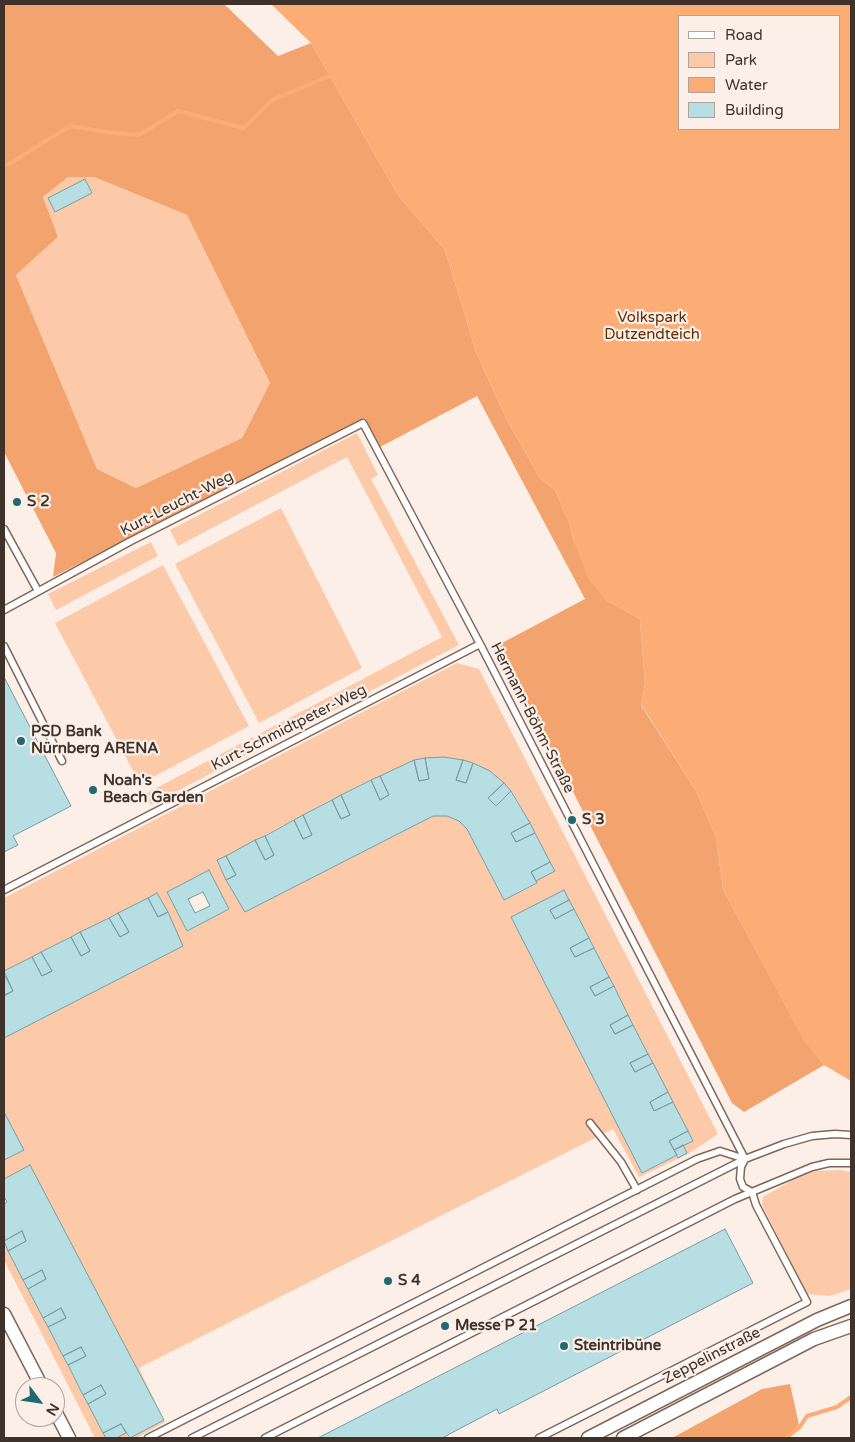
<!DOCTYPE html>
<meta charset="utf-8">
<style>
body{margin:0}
#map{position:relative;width:855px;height:1442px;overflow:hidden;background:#fbefe8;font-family:"Varela Round",sans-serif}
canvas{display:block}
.frame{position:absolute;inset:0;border:5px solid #3e322b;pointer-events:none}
.legend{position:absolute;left:678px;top:15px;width:162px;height:115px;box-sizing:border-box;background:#fbefe8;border:1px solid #afa39c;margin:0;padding:6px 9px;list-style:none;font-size:15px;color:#3e322b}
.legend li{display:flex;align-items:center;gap:10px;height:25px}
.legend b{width:25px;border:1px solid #afa39c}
.north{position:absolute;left:15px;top:1377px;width:50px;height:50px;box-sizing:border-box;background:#fbefe8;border:1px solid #afa39c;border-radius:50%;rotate:121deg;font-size:14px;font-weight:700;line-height:20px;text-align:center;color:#3e322b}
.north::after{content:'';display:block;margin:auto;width:18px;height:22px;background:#1e6972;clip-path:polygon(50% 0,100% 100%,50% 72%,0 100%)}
</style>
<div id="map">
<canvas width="855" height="1442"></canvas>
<div class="frame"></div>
<ul class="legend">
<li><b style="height:6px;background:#fff"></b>Road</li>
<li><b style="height:14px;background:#fccaa9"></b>Park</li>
<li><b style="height:14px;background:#fcad76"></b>Water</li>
<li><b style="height:14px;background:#b7dee3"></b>Building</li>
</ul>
<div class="north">N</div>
</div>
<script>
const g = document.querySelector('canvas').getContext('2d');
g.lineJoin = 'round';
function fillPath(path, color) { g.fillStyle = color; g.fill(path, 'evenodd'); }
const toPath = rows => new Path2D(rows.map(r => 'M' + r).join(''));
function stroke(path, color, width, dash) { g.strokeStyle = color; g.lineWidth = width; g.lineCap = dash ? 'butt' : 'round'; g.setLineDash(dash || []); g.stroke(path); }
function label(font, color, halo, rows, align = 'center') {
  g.font = font + ' "Varela Round",sans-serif'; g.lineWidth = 4.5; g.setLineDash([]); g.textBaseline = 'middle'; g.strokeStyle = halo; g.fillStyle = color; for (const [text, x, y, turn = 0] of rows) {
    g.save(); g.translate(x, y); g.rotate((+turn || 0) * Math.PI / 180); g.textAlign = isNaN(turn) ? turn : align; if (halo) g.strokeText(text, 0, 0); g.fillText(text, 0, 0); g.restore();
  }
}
fillPath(toPath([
 [68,177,94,177,187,215,270,383,242,438,136,488,97,469,16,275,58,237,43,197],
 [357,433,378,475,371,479,459,645,267,745,261,733,442,637,347,457,178,546,170,530],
 [281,508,362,668,259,723,175,564],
 [151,542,158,556,56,610,48,594],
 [163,565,249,726,140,784,55,623],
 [457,663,479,669,718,1134,688,1154,639,1177,613,1129,139,1368,165,1422,136,1438,130,1438,164,1420,30,1166,4,1179,4,1160,23,1150,4,1112,4,1038,182,946,129,932,70,937,41,952,52,971,42,976,32,957,4,971,4,898],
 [444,757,462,760,456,780,512,791,530,823,511,833,516,842,535,833,550,862,531,872,537,884,504,900,467,829,459,821,447,816,433,816,245,912,274,855,265,835,293,820,303,839,303,815,331,800,341,819,341,795,370,780,380,800,380,776,414,760],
 [209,870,229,909,187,931,167,892],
 [564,890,569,900,550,910,574,909,628,1015,610,1025,633,1025,648,1054,630,1063,677,1155,643,1173,512,917],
 [253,737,259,748,151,805,145,794],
 [841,1170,851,1172,851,1289,830,1296,807,1294,762,1205,763,1197,796,1178,816,1171],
 [22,1231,26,1241,8,1251,23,1279,43,1318,61,1308,66,1318,48,1327,63,1356,81,1347,86,1356,68,1366,83,1395,106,1394,88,1404,103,1433,121,1424,129,1438,95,1438,4,1260,4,1241]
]), '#fccaa9');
fillPath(toPath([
 [4,4,224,4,278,56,311,43,398,195,445,250,476,352,507,420,540,478,555,490,569,522,574,542,606,600,640,619,645,684,641,705,696,791,716,837,723,889,804,1040,824,1065,744,1112,732,1103,498,645,585,599,477,396,380,447,365,418,53,577,56,553,4,452],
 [68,177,94,177,187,215,270,383,242,438,136,488,97,469,16,275,58,237,43,197],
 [790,1384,799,1425,786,1438,672,1438,762,1389]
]), '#f3a46e');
fillPath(toPath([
 [271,4,851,4,851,1081,824,1065,804,1041,723,889,716,837,696,791,641,704,645,684,640,619,606,600,589,580,574,542,569,522,555,490,540,478,507,420,476,352,445,250,398,195,311,43],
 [679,16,839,16,839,129,679,129]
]), '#fcad76');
stroke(toPath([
 [4,166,9,164,70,126,113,133,139,135,178,111,244,128,272,100,330,76],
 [786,1438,799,1428,807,1416,837,1407,851,1397]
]), '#fcad76', 4);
const building = toPath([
 [85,179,92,193,55,212,48,198,85,179],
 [4,677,71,806,13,836,18,845,4,852,4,677],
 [444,757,463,760,456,780,466,783,473,763,490,771,504,783,488,798,496,806,511,791,530,823,511,833,516,842,535,833,550,862,531,872,537,883,504,900,467,829,459,821,447,816,433,816,245,912,226,880,236,875,226,856,255,840,265,860,274,855,265,836,294,820,303,839,312,835,303,815,332,800,341,819,350,815,341,795,371,780,380,800,389,795,380,776,414,760,419,781,429,779,425,758,444,757],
 [425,758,429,779,419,781,414,760,425,758],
 [463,760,473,763,466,783,456,780,463,760],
 [380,776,389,795,380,800,371,780,380,776],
 [504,783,511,791,496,806,488,798,504,783],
 [341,795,350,815,341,819,332,800,341,795],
 [303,815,312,835,303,839,294,820,303,815],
 [530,823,535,833,516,842,511,833,530,823],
 [265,836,274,855,265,860,255,840,265,836],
 [226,856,236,875,226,880,217,860,226,856],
 [550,862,555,871,536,881,531,872,550,862],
 [209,870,229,909,187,931,167,892,209,870],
 [203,892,210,906,195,913,188,899,203,892],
 [564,890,569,900,550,910,555,919,574,909,589,938,570,948,575,957,594,948,609,977,590,987,595,996,614,986,628,1015,610,1025,615,1034,633,1025,648,1054,630,1063,635,1072,653,1063,668,1092,650,1102,654,1111,673,1102,688,1131,669,1141,677,1155,642,1173,511,917,564,890],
 [157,893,168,912,158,917,148,898,157,893],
 [148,898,158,917,168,912,183,946,4,1038,4,995,13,991,4,971,32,957,42,976,52,971,41,952,71,937,81,956,90,951,80,932,109,918,120,937,129,932,118,913,148,898],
 [569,900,574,909,555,919,550,910,569,900],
 [118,913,129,932,120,937,109,918,118,913],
 [80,932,90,951,81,956,71,937,80,932],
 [589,938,594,948,575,957,570,948,589,938],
 [41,952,52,971,42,976,32,957,41,952],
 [4,974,13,991,4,996,4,974],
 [609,977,614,986,595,996,590,987,609,977],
 [628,1015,633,1025,615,1034,610,1025,628,1015],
 [648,1054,653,1063,635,1072,630,1063,648,1054],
 [668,1092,673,1102,654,1111,650,1102,668,1092],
 [4,1112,24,1150,4,1160,4,1112],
 [688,1131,693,1141,674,1150,669,1141,688,1131],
 [683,1145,687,1153,678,1158,674,1150,683,1145],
 [30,1165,164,1420,130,1438,121,1424,103,1433,88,1404,106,1394,101,1385,83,1395,68,1365,86,1356,81,1347,63,1356,48,1327,66,1318,61,1308,43,1318,28,1289,46,1279,42,1270,23,1280,8,1251,26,1241,22,1231,4,1241,4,1204,7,1202,4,1197,4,1179,30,1165],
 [725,1229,753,1283,499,1414,497,1409,442,1438,318,1438,725,1229],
 [22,1231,26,1241,8,1251,4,1241,22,1231],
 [42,1270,46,1279,28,1289,23,1280,42,1270],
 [61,1308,66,1318,48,1327,43,1318,61,1308],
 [81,1347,86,1356,68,1365,63,1356,81,1347],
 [101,1385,106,1394,88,1404,83,1395,101,1385],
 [121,1424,126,1433,116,1438,106,1438,103,1433,121,1424]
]);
fillPath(building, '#b7dee3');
stroke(building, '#789da2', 1);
const lane = toPath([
 [4,529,38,591],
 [4,610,129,542,363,423,480,644,745,1159],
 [4,646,62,761],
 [4,890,480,644],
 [590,1123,621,1162,637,1190],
 [745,1159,741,1167,740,1179,743,1187,752,1192],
 [148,1438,697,1159,720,1151,745,1159],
 [192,1438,745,1159,784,1144,812,1136,835,1134,851,1135],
 [265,1438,735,1199,812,1167,829,1163,851,1163],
 [539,1438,807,1302,756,1205,752,1192]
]);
const street = toPath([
 [4,1314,42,1387],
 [55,1411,69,1438],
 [588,1438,817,1320,851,1306],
 [623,1438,814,1339,851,1326]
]);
stroke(lane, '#806656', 9);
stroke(street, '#806656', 15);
stroke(lane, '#fff', 6);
stroke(street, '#fff', 12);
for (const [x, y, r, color] of [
 [17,502,5,"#1e6972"],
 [21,741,5,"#1e6972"],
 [93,790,5,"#1e6972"],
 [572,820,5,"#1e6972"],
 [388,1281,5,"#1e6972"],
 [445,1326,5,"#1e6972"],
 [564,1346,5,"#1e6972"]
]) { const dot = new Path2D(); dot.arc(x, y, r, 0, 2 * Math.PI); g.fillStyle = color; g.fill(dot); stroke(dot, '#fbefe8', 2); }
label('15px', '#5e2c00', '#fbefe8', [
 ["Volkspark",652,318],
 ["Dutzendteich",652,335]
]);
label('bold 15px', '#3e322b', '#fbefe8', [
 ["S 2",27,502],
 ["PSD Bank",31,732],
 ["Nürnberg ARENA",31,749],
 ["Noah's",103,781],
 ["Beach Garden",103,798],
 ["S 3",582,820],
 ["S 4",398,1281],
 ["Messe P 21",455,1326],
 ["Steintribüne",574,1346]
], 'left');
label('15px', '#3e322b', '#fbefe8', [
 ["Kurt-Leucht-Weg",177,504,-27],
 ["Hermann-Böhm-Straße",532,718,63],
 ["Kurt-Schmidtpeter-Weg",289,728,-27],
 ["Zeppelinstraße",712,1356,-27]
]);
</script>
